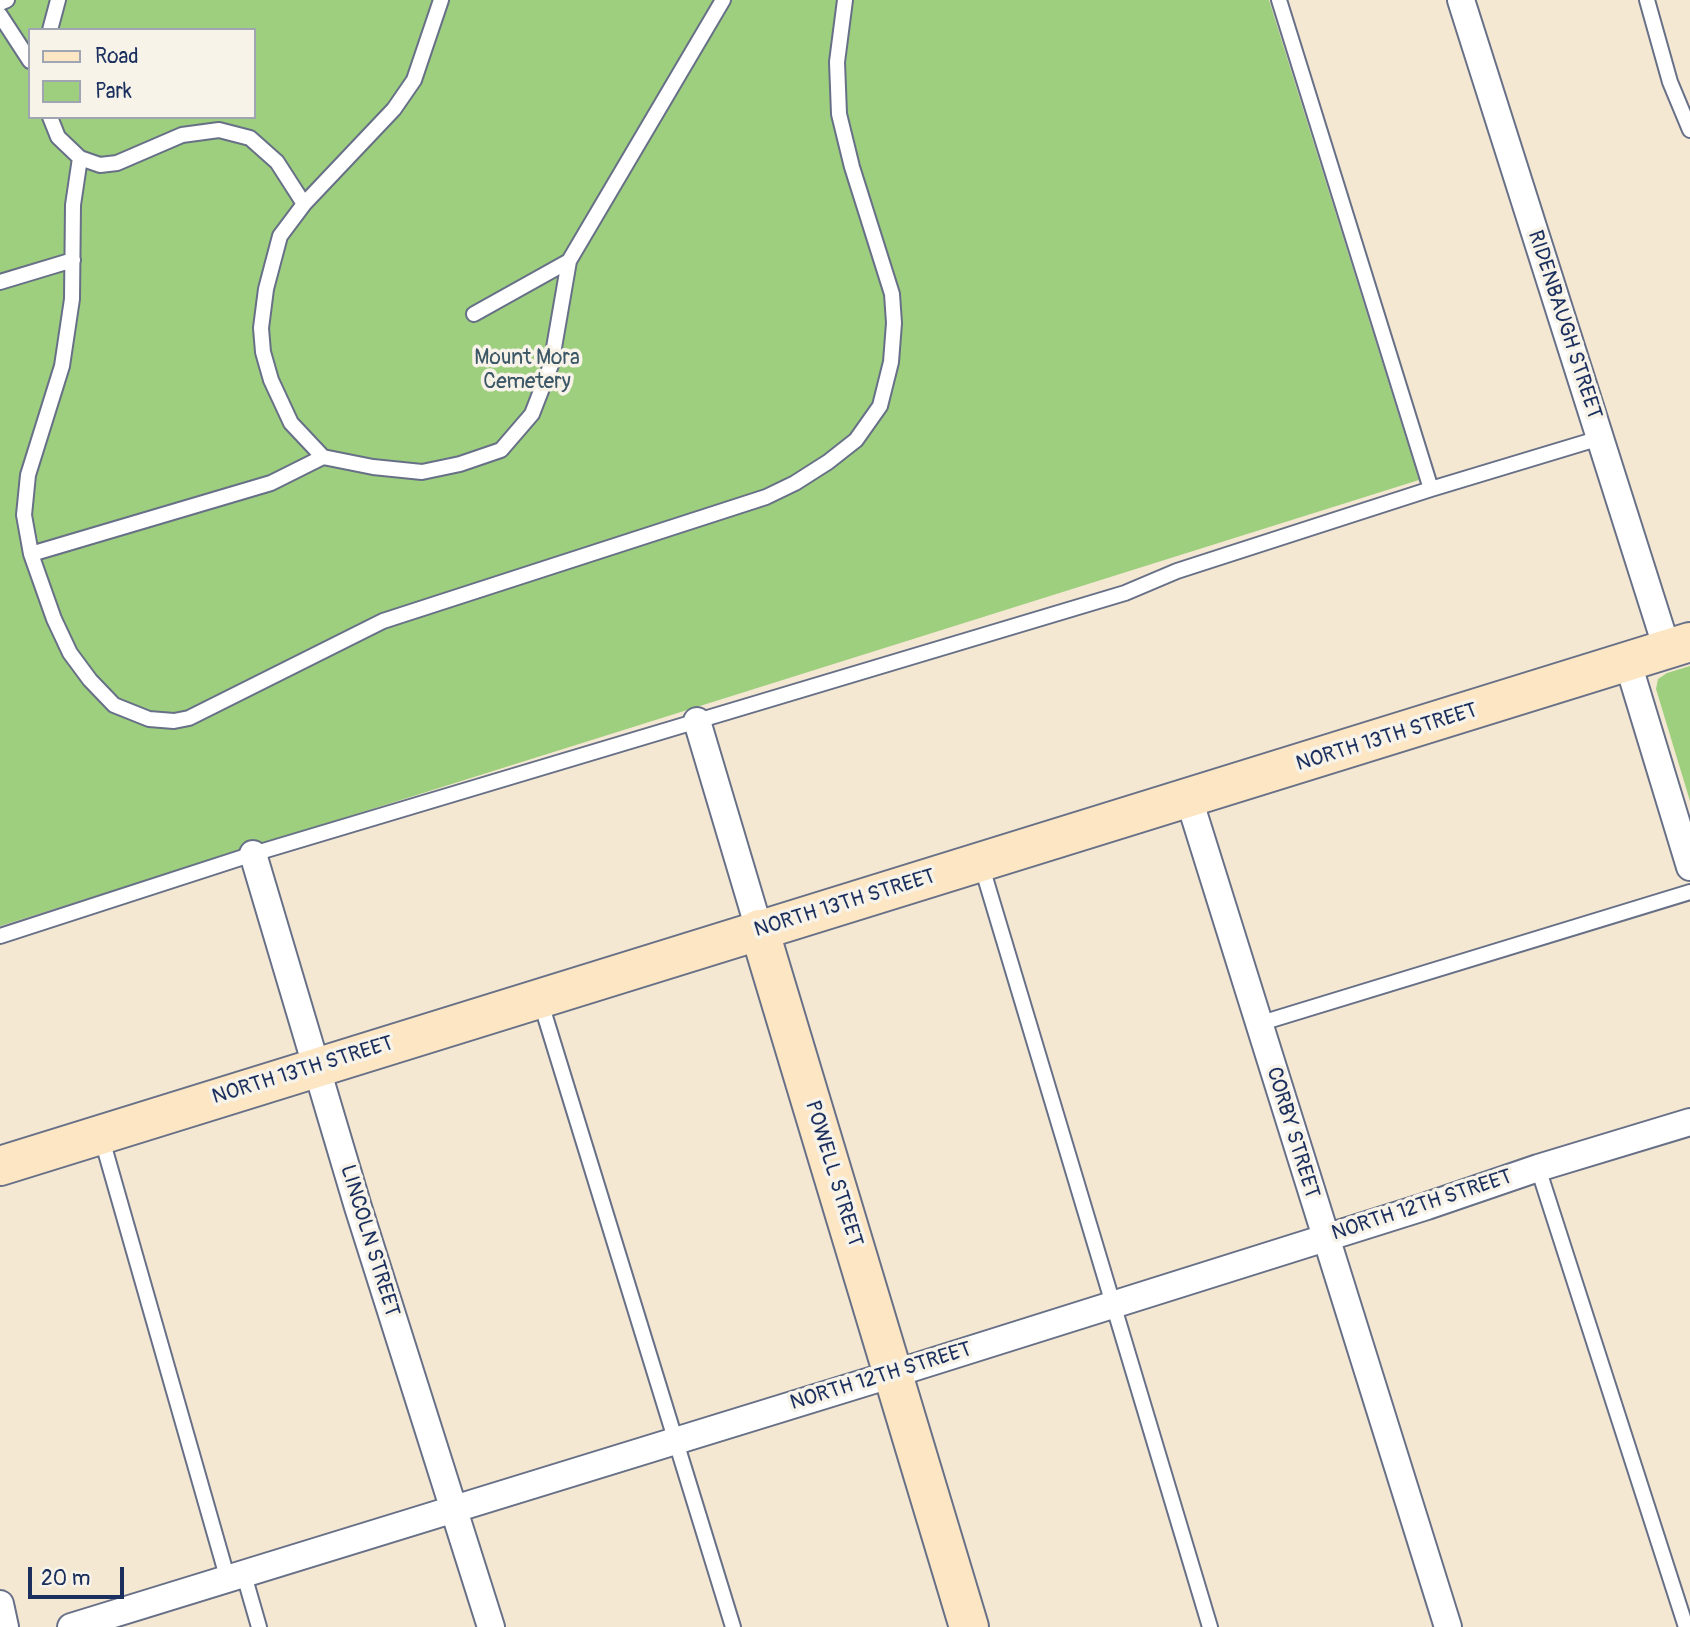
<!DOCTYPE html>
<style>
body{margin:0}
#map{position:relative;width:1690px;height:1627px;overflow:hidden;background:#f4e8d3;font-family:Pangolin,sans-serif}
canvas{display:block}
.legend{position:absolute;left:28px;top:28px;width:228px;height:91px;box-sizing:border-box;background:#f7f3e8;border:2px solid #9fa5b1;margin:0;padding:9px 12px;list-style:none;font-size:21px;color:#1b2f5e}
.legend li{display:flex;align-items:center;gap:14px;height:35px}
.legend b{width:35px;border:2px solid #9fa5b1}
.scale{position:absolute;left:28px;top:1567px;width:96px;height:32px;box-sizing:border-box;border:4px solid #1b2f5e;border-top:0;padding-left:9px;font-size:21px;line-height:24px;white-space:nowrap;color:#1b2f5e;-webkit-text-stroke:5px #f7f3e8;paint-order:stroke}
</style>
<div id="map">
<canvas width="1690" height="1627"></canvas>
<ul class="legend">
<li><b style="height:9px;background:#fce6c4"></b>Road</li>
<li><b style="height:19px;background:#9dcf7e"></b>Park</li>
</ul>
<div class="scale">20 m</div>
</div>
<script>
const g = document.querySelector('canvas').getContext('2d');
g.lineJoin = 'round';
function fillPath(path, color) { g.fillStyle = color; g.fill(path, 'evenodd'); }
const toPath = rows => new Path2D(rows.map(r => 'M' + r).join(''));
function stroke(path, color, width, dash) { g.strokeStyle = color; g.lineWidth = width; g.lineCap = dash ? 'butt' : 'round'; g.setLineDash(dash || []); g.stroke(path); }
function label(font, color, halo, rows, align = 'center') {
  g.font = font + ' Pangolin,sans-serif'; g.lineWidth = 7; g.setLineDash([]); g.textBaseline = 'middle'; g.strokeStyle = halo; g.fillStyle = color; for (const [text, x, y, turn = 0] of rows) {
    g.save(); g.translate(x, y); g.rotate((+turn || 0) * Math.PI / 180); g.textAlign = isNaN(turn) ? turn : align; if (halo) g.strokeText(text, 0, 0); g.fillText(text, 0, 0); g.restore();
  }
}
fillPath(toPath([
 [0,0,1269,0,1419,480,0,926],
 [30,30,254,30,254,117,30,117],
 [1690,666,1690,801,1656,689,1658,679,1667,673]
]), '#9dcf7e');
const lane = toPath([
 [441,0,414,80,394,109,304,204,280,236,266,289,261,328,263,352,271,380,291,423,323,457,373,467,422,472,460,464,501,450,532,414,551,365,569,261,474,314],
 [1279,0,1431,489],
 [1647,0,1670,82,1690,130],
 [0,3,7,0],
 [0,15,30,61],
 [50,30,58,0],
 [50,117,58,137,80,158,73,205,72,299,62,366,28,475,24,515,31,554,54,619,70,653,90,680,114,705,149,719,174,721,189,718,383,621,766,497,795,483,828,462,856,440,880,406,891,362,894,323,892,294,852,167,839,114,837,62,845,0],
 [80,158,100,165,117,163,182,135,219,130,250,138,277,162,304,204],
 [569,261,723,0],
 [0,282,73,260],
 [31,554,271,483,323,457],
 [981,864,1210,1627],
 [0,936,253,854,1125,593,1177,571,1431,489,1600,438],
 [540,1000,733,1627],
 [1258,1024,1690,892],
 [101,1136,228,1580],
 [1538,1168,1686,1627],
 [244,1575,259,1627]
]);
const street = toPath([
 [1461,0,1667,649],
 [1628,663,1690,867],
 [697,721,759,929],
 [1189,799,1448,1627],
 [253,854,358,1207,491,1627],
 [0,1604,5,1627],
 [71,1627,893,1374,1427,1206,1538,1168,1690,1122]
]);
const secondary = toPath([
 [759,929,969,1627],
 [0,1166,1690,642]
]);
stroke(lane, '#677087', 18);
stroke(street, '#677087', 30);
stroke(secondary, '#677087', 42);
stroke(lane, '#fff', 14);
stroke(street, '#fff', 26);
stroke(secondary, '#fce6c4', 38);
label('21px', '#1b2f5e', '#f7f3e8', [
 ["RIDENBAUGH STREET",1564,325,72],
 ["NORTH 13TH STREET",1387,738,-17],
 ["NORTH 13TH STREET",845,904,-17],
 ["NORTH 13TH STREET",303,1071,-17],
 ["CORBY STREET",1292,1133,73],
 ["POWELL STREET",833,1174,73],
 ["NORTH 12TH STREET",1422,1206,-18],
 ["LINCOLN STREET",369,1241,73],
 ["NORTH 12TH STREET",881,1377,-17]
]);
label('21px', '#3c5766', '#f7f3e8', [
 ["Mount Mora",527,359],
 ["Cemetery",527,383]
]);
</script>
